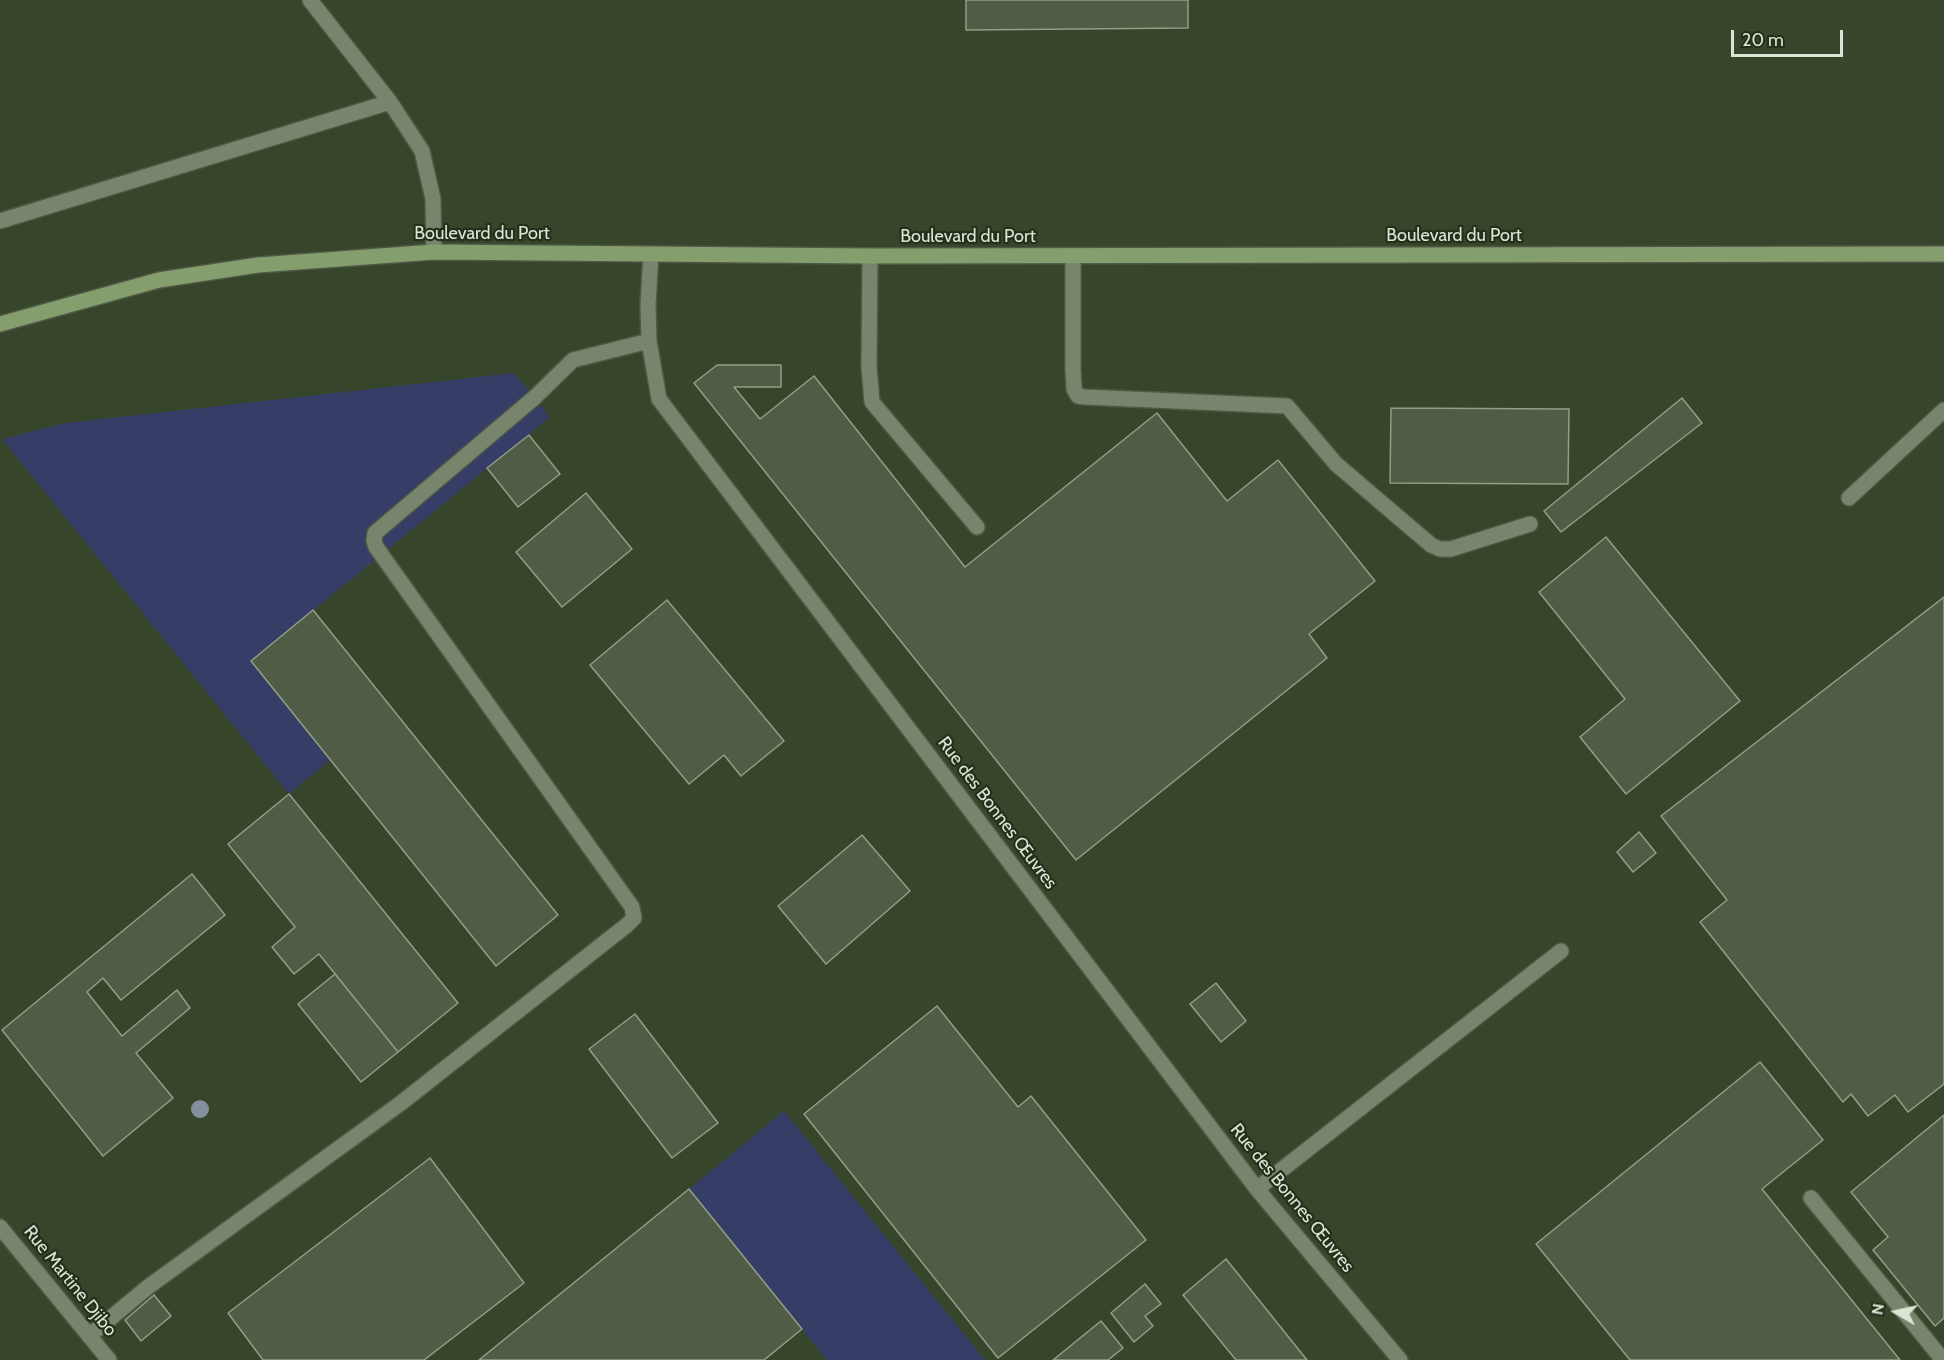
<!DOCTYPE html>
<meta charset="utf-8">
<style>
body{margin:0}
#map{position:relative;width:1944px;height:1360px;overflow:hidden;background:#2f3b25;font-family:Cabin,sans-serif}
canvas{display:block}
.north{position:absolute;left:1866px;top:1282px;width:60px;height:60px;-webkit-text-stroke:4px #25301b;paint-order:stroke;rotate:279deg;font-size:16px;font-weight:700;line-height:24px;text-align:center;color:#dce4d6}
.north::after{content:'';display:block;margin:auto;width:21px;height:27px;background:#dce4d6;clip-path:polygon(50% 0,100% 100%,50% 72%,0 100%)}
.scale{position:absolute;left:1731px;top:30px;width:112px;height:27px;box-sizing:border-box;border:3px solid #dce4d6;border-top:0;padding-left:8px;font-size:18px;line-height:21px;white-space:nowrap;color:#dce4d6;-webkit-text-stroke:4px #25301b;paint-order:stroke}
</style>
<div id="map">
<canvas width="1944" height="1360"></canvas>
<div class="north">N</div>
<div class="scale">20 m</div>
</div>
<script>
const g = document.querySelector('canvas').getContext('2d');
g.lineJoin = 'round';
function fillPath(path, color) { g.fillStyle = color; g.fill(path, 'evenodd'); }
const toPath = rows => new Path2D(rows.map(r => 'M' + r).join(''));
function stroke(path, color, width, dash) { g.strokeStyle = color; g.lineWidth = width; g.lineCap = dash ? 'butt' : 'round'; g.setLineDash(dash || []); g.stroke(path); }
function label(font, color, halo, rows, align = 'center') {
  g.font = font + ' Cabin,sans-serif'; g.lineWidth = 4.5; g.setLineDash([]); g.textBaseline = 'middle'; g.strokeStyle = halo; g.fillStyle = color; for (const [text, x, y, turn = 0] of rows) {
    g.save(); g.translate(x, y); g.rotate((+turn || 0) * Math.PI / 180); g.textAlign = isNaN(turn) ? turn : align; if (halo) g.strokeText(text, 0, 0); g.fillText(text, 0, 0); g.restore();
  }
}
fillPath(toPath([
 [0,0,1944,0,1944,1360,0,1360]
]), '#37462a');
fillPath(toPath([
 [514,373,550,417,251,661,330,760,289,794,2,439,66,423],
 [784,1111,985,1360,827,1360,689,1189]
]), '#363e67');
const building = toPath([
 [966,0,1188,0,1188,28,966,30,966,0],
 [717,365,781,365,781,387,734,387,760,419,814,376,965,567,1157,413,1227,501,1278,460,1375,581,1309,634,1327,658,1076,860,694,383,717,365],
 [1682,398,1702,423,1561,532,1544,511,1682,398],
 [1391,408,1569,409,1568,484,1390,483,1391,408],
 [529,435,560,474,518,507,487,468,529,435],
 [586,493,632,549,562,607,516,552,586,493],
 [1606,537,1740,701,1626,794,1580,737,1625,699,1539,592,1606,537],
 [1944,597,1944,1084,1908,1112,1895,1095,1868,1116,1851,1094,1843,1102,1700,922,1727,900,1661,816,1944,597],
 [667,600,784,741,741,776,724,755,689,784,590,665,667,600],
 [313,610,558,915,496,966,251,661,313,610],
 [289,794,458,1003,398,1052,319,954,294,974,272,947,295,927,228,844,289,794],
 [1639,832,1656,853,1633,872,1617,852,1639,832],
 [862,835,910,891,826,964,778,906,862,835],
 [192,874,225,915,121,1000,103,978,87,992,122,1036,177,990,190,1008,136,1053,173,1098,103,1156,2,1030,192,874],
 [335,974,398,1052,361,1082,298,1004,335,974],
 [1216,983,1246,1021,1221,1042,1190,1004,1216,983],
 [937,1006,1018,1107,1031,1096,1146,1240,998,1358,804,1114,937,1006],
 [635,1014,718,1123,672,1158,589,1049,635,1014],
 [1760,1062,1823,1140,1762,1189,1900,1360,1630,1360,1536,1244,1760,1062],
 [1944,1115,1944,1318,1935,1326,1873,1250,1888,1237,1851,1192,1944,1115],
 [430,1158,524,1283,424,1360,263,1360,228,1313,430,1158],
 [689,1189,802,1329,764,1360,479,1360,689,1189],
 [1226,1259,1307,1360,1236,1360,1183,1295,1226,1259],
 [1145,1284,1161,1304,1145,1316,1153,1326,1134,1342,1111,1313,1145,1284],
 [154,1295,171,1316,141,1341,125,1320,154,1295],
 [1101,1321,1123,1348,1108,1360,1053,1360,1101,1321]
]);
fillPath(building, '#505c45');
stroke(building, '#919f85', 1.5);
const minor = toPath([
 [310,0,390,102,422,151,433,199,434,252],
 [0,221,390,102],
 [651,254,648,305,649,341,659,399,1257,1189,1400,1360],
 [870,256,869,367,872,402,977,527],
 [1073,256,1073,369,1074,389,1078,396,1085,397,1287,406,1336,464,1431,545,1440,549,1451,549,1530,524],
 [1849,498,1944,410],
 [1257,1189,1561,951],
 [1811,1198,1943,1360],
 [0,1227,109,1360],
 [89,1336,148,1287,401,1103,627,925,634,918,632,907,376,547,374,541,375,533,534,398,573,360,649,341]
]);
const major = toPath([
 [0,324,159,280,258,265,434,252,870,256,1944,254]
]);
stroke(minor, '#4e5845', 18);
stroke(major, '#4e5845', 18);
stroke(minor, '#78856c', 15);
stroke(major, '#859e6d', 15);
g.fillStyle = '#85909d';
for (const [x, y] of [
 [200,1109]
]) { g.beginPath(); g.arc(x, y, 9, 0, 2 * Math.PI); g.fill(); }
label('18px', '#dce4d6', '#25301b', [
 ["Boulevard du Port",482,234],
 ["Boulevard du Port",1454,236],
 ["Boulevard du Port",968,237],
 ["Rue des Bonnes Œuvres",997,813,53],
 ["Rue des Bonnes Œuvres",1292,1198,51],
 ["Rue Martine Djibo",70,1281,51]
]);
</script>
